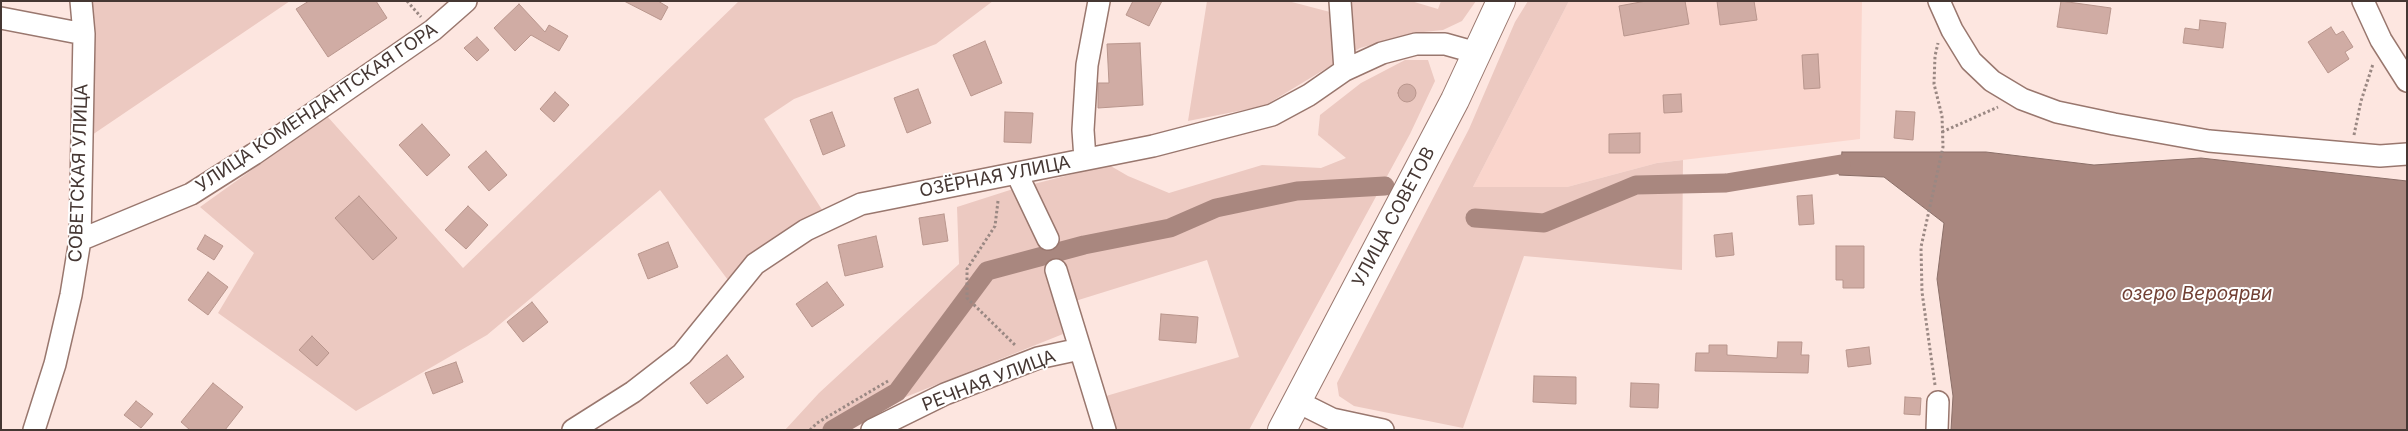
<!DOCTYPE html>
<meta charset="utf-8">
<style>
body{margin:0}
#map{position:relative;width:2408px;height:431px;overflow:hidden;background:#fde6e0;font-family:Inter,sans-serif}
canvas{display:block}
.frame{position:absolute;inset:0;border:2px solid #453733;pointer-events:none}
</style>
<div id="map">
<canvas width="2408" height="431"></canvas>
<div class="frame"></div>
</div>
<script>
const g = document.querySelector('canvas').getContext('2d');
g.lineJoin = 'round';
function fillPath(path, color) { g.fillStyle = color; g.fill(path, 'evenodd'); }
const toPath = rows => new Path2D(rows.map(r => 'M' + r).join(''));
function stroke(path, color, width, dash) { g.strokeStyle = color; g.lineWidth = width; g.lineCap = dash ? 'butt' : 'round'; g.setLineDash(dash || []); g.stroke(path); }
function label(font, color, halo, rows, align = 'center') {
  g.font = font + ' Inter,sans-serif'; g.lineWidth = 4; g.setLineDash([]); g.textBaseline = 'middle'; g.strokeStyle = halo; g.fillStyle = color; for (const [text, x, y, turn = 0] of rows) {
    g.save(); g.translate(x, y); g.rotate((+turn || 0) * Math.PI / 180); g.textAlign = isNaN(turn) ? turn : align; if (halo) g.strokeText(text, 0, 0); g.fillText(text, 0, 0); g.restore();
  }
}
fillPath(toPath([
 [1569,1,1862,1,1860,139,1657,163,1567,187,1473,187]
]), '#fad5cc');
fillPath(toPath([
 [90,1,290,1,89,137],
 [739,1,993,1,936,44,794,99,764,119,826,216,731,284,660,190,487,335,356,411,218,313,254,253,200,207,327,116,463,268],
 [1207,1,1288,1,1330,12,1330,1,1411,1,1438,9,1441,1,1476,1,1462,21,1443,30,1414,33,1360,48,1264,106,1188,121],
 [1528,1,1569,1,1473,187,1567,187,1657,163,1683,160,1682,270,1524,256,1463,428,1354,406,1339,396,1337,383,1469,129,1515,22],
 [1405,60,1428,60,1435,81,1410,134,1249,430,1116,430,1106,396,1239,357,1207,260,1056,307,1063,334,823,430,785,430,819,393,959,264,957,207,1010,190,1109,165,1128,176,1169,193,1262,165,1321,168,1346,158,1318,135,1320,115,1361,83]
]), '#ecc9c1');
const water = toPath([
 [1842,152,1986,152,2094,165,2201,158,2407,181,2407,430,1951,430,1953,396,1937,279,1944,223,1884,177,1839,175,1842,152]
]);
fillPath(water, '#a9877f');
stroke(water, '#8b6f68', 1);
stroke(toPath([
 [1475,218,1544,223,1636,185,1726,183,1841,164],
 [832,430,897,392,987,271,1084,245,1170,228,1216,208,1297,191,1385,186]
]), '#a9877f', 19);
const building = toPath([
 [309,1,376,1,387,18,328,57,296,9,309,1],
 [624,1,658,1,668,7,661,20,624,1],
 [1133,1,1162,1,1149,26,1126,15,1133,1],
 [1646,1,1685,1,1689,24,1624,36,1619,6,1646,1],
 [1717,1,1754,1,1757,20,1720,25,1717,1],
 [2061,1,2111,8,2107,34,2057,27,2061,1],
 [519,4,545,32,549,25,568,36,559,51,531,35,515,51,494,28,519,4],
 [2200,20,2226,23,2223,48,2183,43,2185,28,2199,30,2200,20],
 [2331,27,2336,35,2343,31,2353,47,2345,52,2349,59,2328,73,2308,42,2331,27],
 [477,37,489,50,477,61,464,48,477,37],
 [985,41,1002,83,971,96,953,55,985,41],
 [1140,43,1143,105,1098,108,1098,83,1109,83,1107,44,1140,43],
 [1818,54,1820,88,1804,89,1802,55,1818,54],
 '1398 93a9 9 0 1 1 18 0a9 9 0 1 1-18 0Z',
 [918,89,931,123,907,133,894,98,918,89],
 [555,92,569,105,554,122,540,109,555,92],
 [1681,94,1682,112,1664,113,1663,95,1681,94],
 [1896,111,1915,112,1913,140,1894,138,1896,111],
 [832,112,845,146,823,155,810,120,832,112],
 [1005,112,1033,113,1031,143,1004,142,1005,112],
 [422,124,450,155,427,176,399,145,422,124],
 [1640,133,1640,153,1609,153,1609,134,1640,133],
 [486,151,507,175,489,191,468,167,486,151],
 [1812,195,1814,224,1799,225,1797,196,1812,195],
 [359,196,397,238,373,260,335,218,359,196],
 [468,206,488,225,466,249,445,230,468,206],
 [944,214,948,241,923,245,919,218,944,214],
 [1732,233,1734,255,1716,257,1714,235,1732,233],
 [205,235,223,246,214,260,197,249,205,235],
 [876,236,883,267,845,276,838,245,876,236],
 [668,242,678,267,648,279,638,254,668,242],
 [1836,246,1864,246,1864,288,1843,288,1843,280,1836,280,1836,246],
 [208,272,228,287,208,315,188,300,208,272],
 [827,282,844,305,812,327,796,304,827,282],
 [532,302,548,322,523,342,507,322,532,302],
 [1161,314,1198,317,1196,343,1159,340,1161,314],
 [312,336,329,353,317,366,299,350,312,336],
 [1778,342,1802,342,1801,355,1809,355,1808,373,1695,371,1696,353,1709,353,1709,345,1727,345,1727,355,1777,358,1778,342],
 [1869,347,1871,364,1848,367,1846,350,1869,347],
 [727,355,744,377,707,404,690,383,727,355],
 [456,362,463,382,433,394,425,373,456,362],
 [1534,376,1576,377,1576,404,1533,402,1534,376],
 [213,383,243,407,225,430,190,430,181,422,213,383],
 [1631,383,1659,384,1658,408,1630,407,1631,383],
 [1905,397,1921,398,1920,415,1904,414,1905,397],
 [136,401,153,414,141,428,124,415,136,401]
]);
fillPath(building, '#d0aca4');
stroke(building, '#b9968d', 1);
const minor = toPath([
 [1340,1,1345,70],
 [1939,1,1952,30,1971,61,1992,81,2022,99,2057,112,2114,124,2209,141,2380,156,2407,154],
 [2363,1,2381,40,2407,81],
 [1,18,84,34],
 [1085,159,1083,130,1087,65,1099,1],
 [1017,174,1048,239],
 [80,240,191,194,254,154,433,30,466,1],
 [1056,270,1105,430],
 [1298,402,1332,419,1383,430],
 [34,430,55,364,71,295,80,240,84,34,81,1],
 [573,430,633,392,682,354,755,264,806,230,861,204,1153,146,1272,115,1309,95,1345,70,1382,53,1416,44,1445,44,1477,53],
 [872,430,945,394,1038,358,1080,349],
 [1937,430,1938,402]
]);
const major = toPath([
 [1282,430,1455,100,1501,1]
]);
stroke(minor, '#99776e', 24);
stroke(major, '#99776e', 30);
stroke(toPath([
 [407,1,421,17],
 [1942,132,1998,107],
 [2354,135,2361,101,2373,64],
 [998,201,995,226,967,269,967,298,1016,346],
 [1935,385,1922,292,1921,247,1943,147,1942,116,1934,84,1935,56,1938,43],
 [810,430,817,423,888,381]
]), '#9a8883', 3, [2.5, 2.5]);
stroke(minor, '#fff', 21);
stroke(major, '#fff', 28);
label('18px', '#453733', '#fff', [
 ["УЛИЦА КОМЕНДАНТСКАЯ ГОРА",317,108,-34],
 ["СОВЕТСКАЯ УЛИЦА",79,173,-88],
 ["ОЗЁРНАЯ УЛИЦА",995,177,-11],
 ["УЛИЦА СОВЕТОВ",1394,217,-62],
 ["РЕЧНАЯ УЛИЦА",989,381,-21]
]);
label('italic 19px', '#724034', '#fff', [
 ["озеро Вероярви",2197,294]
]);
</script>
